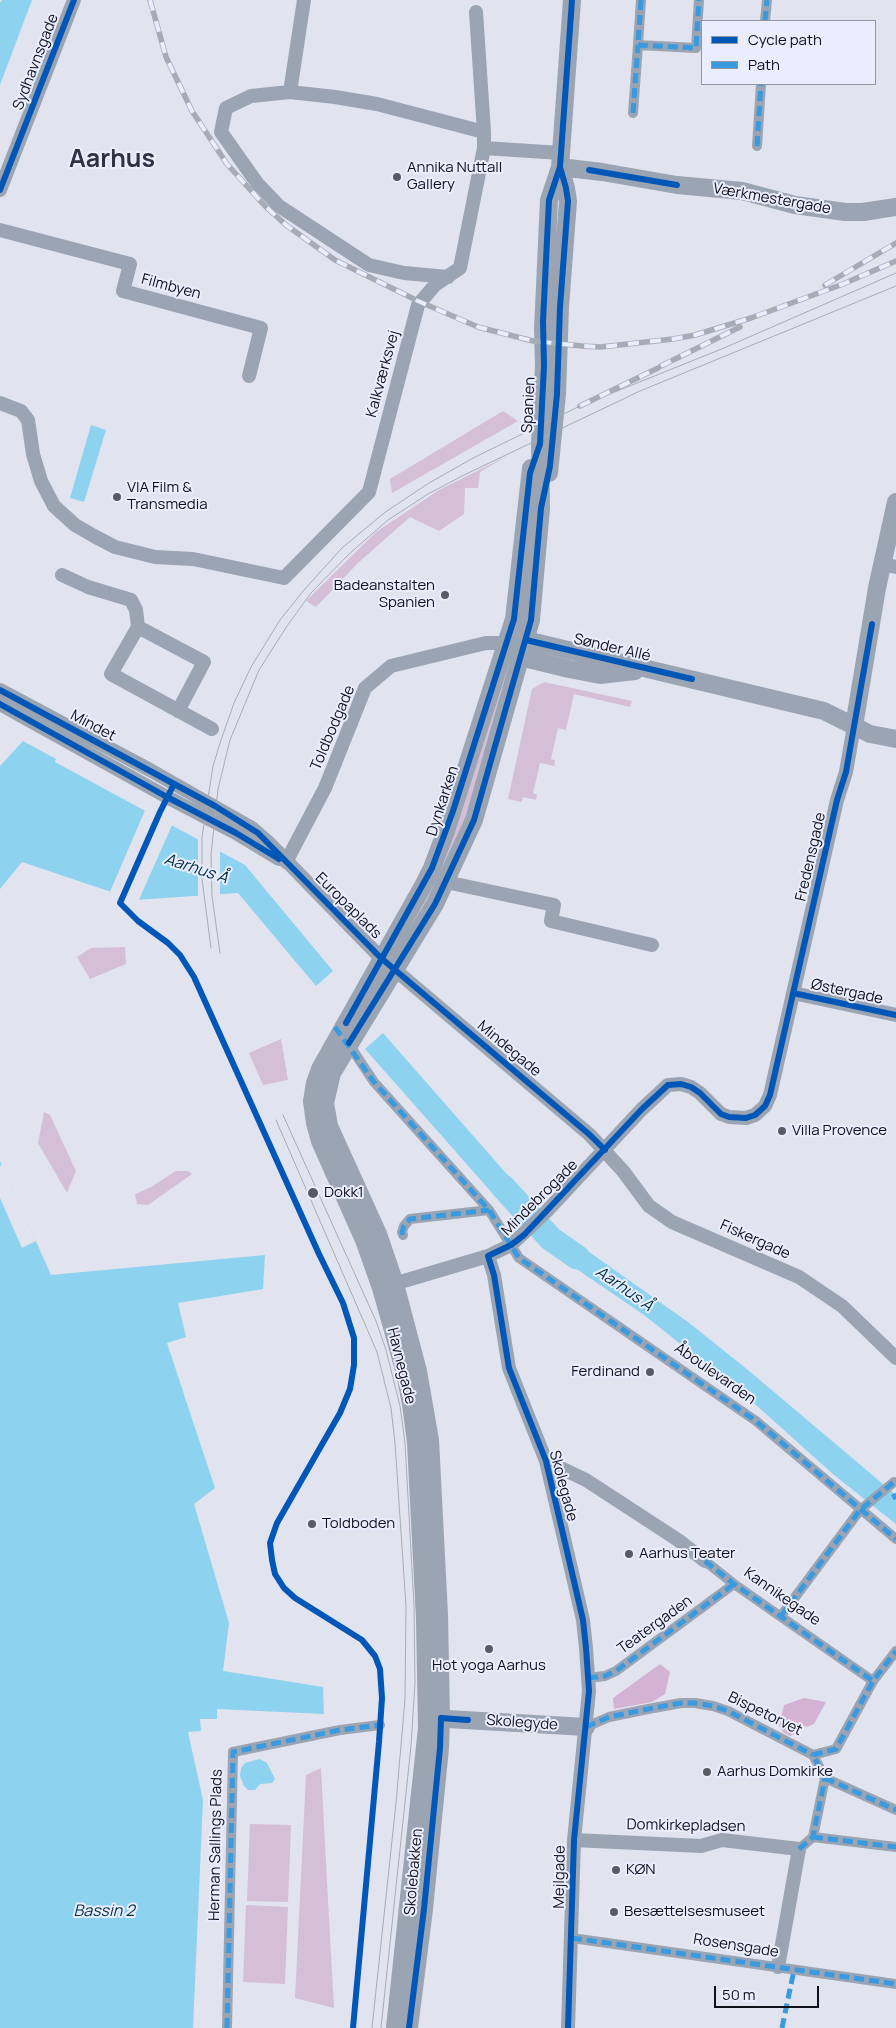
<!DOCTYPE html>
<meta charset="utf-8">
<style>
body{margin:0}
#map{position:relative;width:896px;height:2028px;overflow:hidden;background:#e1e3ee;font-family:Manrope,sans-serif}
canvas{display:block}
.legend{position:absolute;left:701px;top:20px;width:175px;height:65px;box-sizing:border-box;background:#e9edfe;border:1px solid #9295a2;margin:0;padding:6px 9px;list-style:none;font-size:15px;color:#101118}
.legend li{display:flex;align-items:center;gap:10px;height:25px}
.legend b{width:25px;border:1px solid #9295a2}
.scale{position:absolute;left:714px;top:1986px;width:105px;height:22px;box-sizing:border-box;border:2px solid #101118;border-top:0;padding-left:6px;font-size:15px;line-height:18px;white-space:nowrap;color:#101118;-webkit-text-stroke:4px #e9edfe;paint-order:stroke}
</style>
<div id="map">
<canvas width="896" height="2028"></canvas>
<ul class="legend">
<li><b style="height:6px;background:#0057b8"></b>Cycle path</li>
<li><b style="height:6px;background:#3a9adf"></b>Path</li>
</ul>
<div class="scale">50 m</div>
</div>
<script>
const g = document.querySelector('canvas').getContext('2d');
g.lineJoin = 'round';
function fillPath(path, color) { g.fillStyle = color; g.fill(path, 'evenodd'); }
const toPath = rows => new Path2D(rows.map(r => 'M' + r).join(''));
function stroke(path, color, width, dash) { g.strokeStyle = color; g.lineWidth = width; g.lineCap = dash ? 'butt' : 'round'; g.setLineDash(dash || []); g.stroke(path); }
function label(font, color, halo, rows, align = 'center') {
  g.font = font + ' Manrope,sans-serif'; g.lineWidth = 4; g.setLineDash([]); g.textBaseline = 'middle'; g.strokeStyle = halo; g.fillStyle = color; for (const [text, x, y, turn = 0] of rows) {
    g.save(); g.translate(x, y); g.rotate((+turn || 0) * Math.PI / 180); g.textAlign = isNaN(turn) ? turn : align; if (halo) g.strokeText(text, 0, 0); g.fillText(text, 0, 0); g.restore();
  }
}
fillPath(toPath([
 [503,411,518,421,392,493,390,479],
 [509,455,480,472,478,488,465,488,464,514,439,531,410,517,358,563,316,607,306,601,376,532,439,490],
 [508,670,476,791,459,839,413,928,409,926,505,671],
 [544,682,632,701,630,707,574,694,566,730,558,728,551,759,555,760,554,766,540,763,533,793,537,795,536,800,523,797,521,802,508,799,532,689],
 [125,947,126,964,90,979,77,957,91,948],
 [281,1039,288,1080,263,1085,249,1053],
 [44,1112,50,1115,76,1171,67,1193,38,1143],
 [176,1171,188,1171,192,1174,148,1205,137,1204,135,1194,151,1187],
 [321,1768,328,1900,334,2008,295,1998,306,1775],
 [250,1824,291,1825,288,1902,247,1901],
 [246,1905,288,1907,285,1984,243,1982]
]), '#d5bfd7');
fillPath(toPath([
 [660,1664,670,1672,665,1694,652,1702,614,1709,613,1698],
 [804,1698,826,1702,814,1724,807,1727,795,1722,791,1730,795,1732,794,1734,790,1736,784,1733,779,1726,784,1705]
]), '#d4b2d4');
fillPath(toPath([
 [2,0,32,0,0,85,0,3],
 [91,425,106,430,84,502,70,498],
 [23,741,56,759,55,762,245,865,333,971,316,986,238,893,135,900,22,862,0,889,0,766],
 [383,1033,533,1204,516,1220,365,1049],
 [0,1161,51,1275,265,1255,263,1289,178,1303,186,1337,167,1343,215,1488,194,1504,229,1623,223,1671,323,1687,324,1714,217,1709,217,1719,200,1719,201,1731,188,1732,203,1800,193,2028,0,2028],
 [558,1230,688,1322,748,1370,896,1495,896,1524,834,1475,747,1397,644,1315,543,1246],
 [260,1759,267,1763,275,1779,272,1783,260,1784,255,1790,248,1790,244,1786,240,1776,241,1768,245,1763]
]), '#8dd3ef');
fillPath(toPath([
 [146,808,173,823,138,902,134,903,109,894],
 [198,836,220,848,220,896,198,897],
 [2,1165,36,1241,22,1248,0,1198,0,1166]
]), '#e1e3ee');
stroke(toPath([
 [503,1187,551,1239,577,1257]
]), '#8dd3ef', 25);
stroke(toPath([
 [641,0,638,45,696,48,699,0],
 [765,21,767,0],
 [633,113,638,45],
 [757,146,761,84],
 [348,1043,374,1082,489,1210,519,1258,756,1421,896,1539],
 [403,1235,402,1232,404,1226,410,1219,489,1210],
 [705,1561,734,1584,873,1681],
 [781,1616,860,1510,894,1482],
 [588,1678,605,1676,616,1671,734,1584],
 [586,1727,609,1717,648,1709,681,1703,695,1703,713,1706,728,1711,813,1755],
 [813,1755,836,1749,873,1681,896,1651],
 [825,1778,896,1810],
 [813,1837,896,1847],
 [799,1849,813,1837,825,1778,813,1755],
 [572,1938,896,1984],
 [227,2028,233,1752,340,1730,380,1725]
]), '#9aa4b2', 10);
stroke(toPath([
 [476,12,484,132],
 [290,92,251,96,226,108,221,132,257,183,279,206,369,265,404,273,448,277],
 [484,148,561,153],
 [0,190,74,0],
 [0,230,130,264,123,291,261,328,249,376],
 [0,403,21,411,28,420,33,454,41,481,54,506,75,525,94,536,115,547,155,557,193,559,284,578,369,492,418,305,435,285,460,268,484,148,484,132,377,104,335,97,290,92,304,0],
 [882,564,896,567],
 [62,575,88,587,131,600,136,610,138,627,111,674,212,729],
 [138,627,204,662,178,711],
 [0,690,150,770,252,828,268,842,381,958,590,1135,623,1171,649,1206,672,1222,799,1277,842,1306,896,1358],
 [0,704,167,797,236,833,279,859],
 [286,862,325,788,365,688,391,666,486,643,507,643],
 [446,882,554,905,551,921,652,945],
 [793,993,896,1015],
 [488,1256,494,1275,509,1368,546,1461,583,1620,586,1648,589,1691,574,1840,568,2028],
 [387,1286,488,1256,511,1245,546,1212,642,1109,668,1085,681,1084,691,1087,700,1093,721,1114,729,1117,746,1118,755,1115,765,1106,770,1095,837,800,846,772,854,726],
 [546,1461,586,1480,678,1540,705,1561],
 [574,1840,701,1846,722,1840,799,1849,778,1967]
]), '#9aa4b2', 14);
stroke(toPath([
 [560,167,602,172,677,185,742,191,795,205,845,212,863,212,896,207],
 [549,473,557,394,560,307,568,201,566,188,560,167],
 [516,642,526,640,824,711,870,734,896,739],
 [512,649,520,657,569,669,600,675,635,671],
 [854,726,877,588,896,502],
 [430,1718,586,1727],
 [395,2028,427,1728,425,1619,416,1442,411,1404,405,1373,381,1288,364,1240,320,1141,315,1123,312,1101,315,1083,320,1069,423,886,432,868,446,831,514,619,531,468],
 [409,2028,424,1909,440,1748,441,1718,439,1615,430,1440,418,1371,395,1284,378,1234,329,1126,325,1103,332,1073,435,904,474,820,531,620,541,508,540,444,544,366,543,329,549,200,560,167,572,0]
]), '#9aa4b2', 18);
stroke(toPath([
 [211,948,202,879,202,837,213,766,221,740,234,703,251,667,280,620,304,590,342,548,384,513,429,483,475,457,580,406,724,348,896,273],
 [220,953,212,896,211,855,218,789,230,740,259,670,287,626,311,593,349,554,388,520,428,494,464,475,640,391,896,286],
 [283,1115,376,1321,386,1350,400,1406,405,1443,414,1606,415,1683,411,1746,381,2028],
 [276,1120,377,1352,391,1408,395,1443,406,1606,405,1699,396,1803,372,2028]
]), '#a6acb6', 1);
const rail = toPath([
 [150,0,166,57,192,111,227,164,265,206,286,225,335,260,418,301,478,327,533,341,582,346,601,347,673,339,695,335,751,318,843,284,896,261],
 [825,285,896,243],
 [661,366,740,327],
 [580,406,658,368]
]);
stroke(rail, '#a6acb6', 5.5);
stroke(rail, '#e9edfe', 4, [11]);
stroke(toPath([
 [641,0,638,45,696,48,699,0],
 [765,21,767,0],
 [633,113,638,45],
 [757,146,761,84],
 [335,1027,374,1082,489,1210,519,1258,756,1421,896,1539],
 [403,1235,402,1232,404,1226,410,1219,489,1210],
 [893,1494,896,1499],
 [705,1561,734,1584,873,1681],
 [781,1616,860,1510,894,1482],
 [588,1678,605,1676,616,1671,734,1584],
 [586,1727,609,1717,648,1709,681,1703,695,1703,713,1706,728,1711,813,1755],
 [813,1755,836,1749,873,1681,896,1651],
 [825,1778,896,1810],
 [813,1837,896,1847],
 [799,1849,813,1837,825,1778,813,1755],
 [572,1938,896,1984],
 [227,2028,233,1752,340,1730,380,1725],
 [782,2028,794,1970]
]), '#3a9adf', 5, [10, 5]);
stroke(toPath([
 [589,170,677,185],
 [0,190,74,0],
 [526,640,692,679],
 [0,690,215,806,258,833,381,958,590,1135,605,1150],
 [0,704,167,797,236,833,279,859],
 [174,784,160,812,120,903,138,921,168,943,180,955,194,977,319,1254,343,1303,354,1338,354,1365,350,1389,340,1413,277,1523,270,1543,272,1560,275,1574,284,1588,295,1598,362,1640,375,1656,380,1669,382,1698,379,1742,353,2028],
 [793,993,896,1015],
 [346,1023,432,868,453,811,514,619,530,473,540,444,544,366,543,321,549,200,560,167,572,0],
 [349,1043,435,904,474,820,531,620,541,508,550,466,557,394,560,307,568,201,566,188,560,167],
 [409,2028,424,1909,440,1748,441,1718,468,1720],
 [568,2028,574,1840,589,1691,586,1648,583,1620,546,1461,509,1368,494,1275,488,1256,511,1245,524,1235,642,1109,668,1085,681,1084,691,1087,700,1093,721,1114,729,1117,746,1118,755,1115,765,1106,770,1095,837,800,846,772,872,624]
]), '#0057b8', 6);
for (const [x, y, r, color] of [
 [397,177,5,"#595a63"],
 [117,497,5,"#595a63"],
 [445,595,5,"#595a63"],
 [782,1131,5,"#595a63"],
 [313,1193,6,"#595a63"],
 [650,1372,5,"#595a63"],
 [312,1524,5,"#595a63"],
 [629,1554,5,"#595a63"],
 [489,1649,5,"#595a63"],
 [707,1772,5,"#595a63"],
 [616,1870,5,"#595a63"],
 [614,1912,5,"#595a63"]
]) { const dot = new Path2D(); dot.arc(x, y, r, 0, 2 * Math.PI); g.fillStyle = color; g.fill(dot); stroke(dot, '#e9edfe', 2); }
label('15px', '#101118', '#e9edfe', [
 ["Sydhavnsgade",36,62,-69],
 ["Værkmestergade",772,199,10],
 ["Filmbyen",171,287,15],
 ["Kalkværksvej",383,374,-75],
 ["Spanien",529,405,-87],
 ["Sønder Allé",612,648,13],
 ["Mindet",93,726,28],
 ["Toldbodgade",333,728,-67],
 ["Dynkarken",443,801,-72],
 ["Fredensgade",811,857,-77],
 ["Europaplads",348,906,45],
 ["Østergade",847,992,12],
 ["Mindegade",509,1049,40],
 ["Mindebrogade",540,1198,-45],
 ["Fiskergade",755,1240,24],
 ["Havnegade",401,1366,76],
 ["Åboulevarden",715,1374,35],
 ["Skolegade",563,1486,75],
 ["Kannikegade",782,1597,35],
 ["Teatergaden",655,1625,-36],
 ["Bispetorvet",765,1714,26],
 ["Skolegyde",522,1723,4],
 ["Domkirkepladsen",686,1826,1],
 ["Herman Sallings Plads",216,1845,-89],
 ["Skolebakken",414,1872,-85],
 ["Mejlgade",560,1877,-89],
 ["Rosensgade",736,1946,9]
]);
label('15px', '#101118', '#e9edfe', [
 ["Annika Nuttall",407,168],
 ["Gallery",407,185],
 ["VIA Film &",127,488],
 ["Transmedia",127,505],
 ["Badeanstalten",435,586,"right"],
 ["Spanien",435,603,"right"],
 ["Villa Provence",792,1131],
 ["Dokk1",324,1193],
 ["Ferdinand",640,1372,"right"],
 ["Toldboden",322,1524],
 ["Aarhus Teater",639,1554],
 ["Hot yoga Aarhus",489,1666,"center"],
 ["Aarhus Domkirke",717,1772],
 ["KØN",626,1870],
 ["Besættelsesmuseet",624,1912]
], 'left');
label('italic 16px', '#00303e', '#e9edfe', [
 ["Aarhus Å",196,869,18],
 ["Aarhus Å",624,1289,35],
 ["Bassin 2",104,1912]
]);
label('bold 25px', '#303242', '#e9edfe', [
 ["Aarhus",112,160]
]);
</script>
